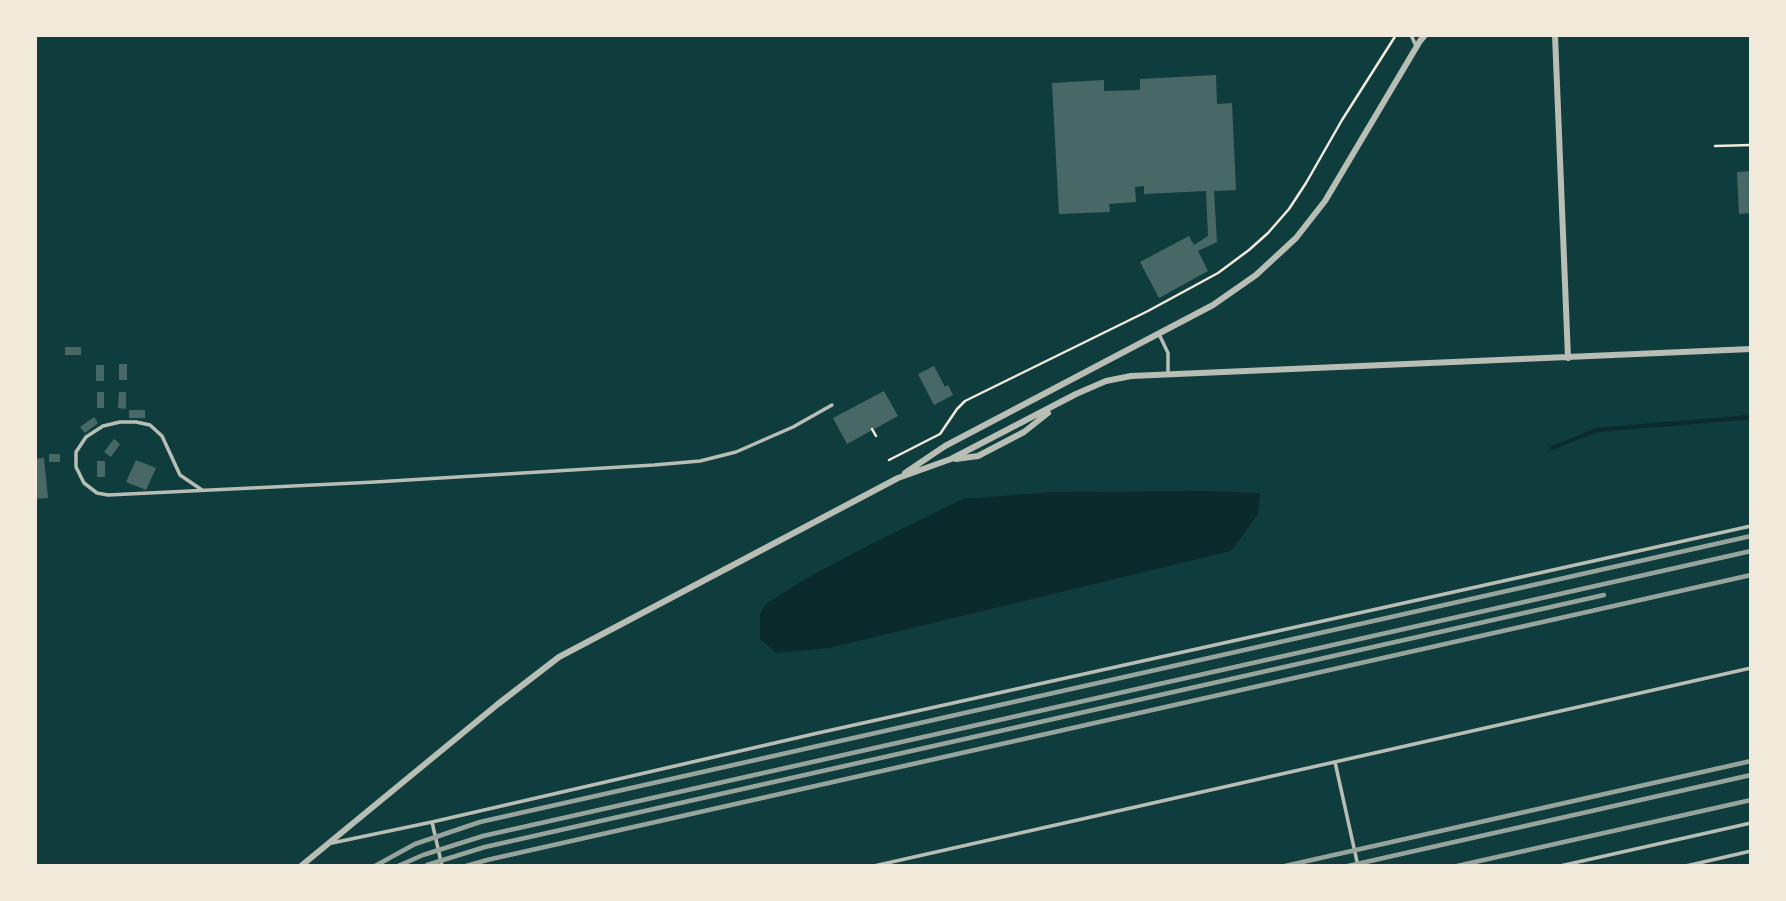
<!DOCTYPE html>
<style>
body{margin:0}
#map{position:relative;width:1786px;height:901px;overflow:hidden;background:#0f3d3e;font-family:Lora,serif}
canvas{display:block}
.frame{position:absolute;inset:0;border:37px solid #f1e9da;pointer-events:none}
</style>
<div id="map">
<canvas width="1786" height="901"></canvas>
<div class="frame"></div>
</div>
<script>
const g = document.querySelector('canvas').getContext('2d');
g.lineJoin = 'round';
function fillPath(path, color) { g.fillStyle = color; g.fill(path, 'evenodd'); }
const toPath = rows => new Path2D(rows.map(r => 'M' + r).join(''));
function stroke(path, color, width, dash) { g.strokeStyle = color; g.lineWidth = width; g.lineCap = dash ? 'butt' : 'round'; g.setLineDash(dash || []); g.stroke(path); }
fillPath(toPath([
 [1208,491,1260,493,1258,514,1231,551,829,648,776,653,760,639,760,614,766,604,805,579,875,542,963,499,1053,492]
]), '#0a2a2b');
stroke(toPath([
 [1552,448,1597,430,1751,417]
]), '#0a2a2b', 4.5);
fillPath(toPath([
 [1216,75,1217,104,1232,103,1236,190,1214,191,1217,242,1198,251,1208,271,1159,298,1140,262,1189,236,1194,245,1208,236,1206,191,1144,194,1144,186,1135,187,1136,202,1109,204,1110,212,1059,214,1052,83,1104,80,1104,91,1140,90,1140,79],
 [1751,171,1751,213,1739,214,1737,172],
 [65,347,81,347,81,355,65,355],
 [119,364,127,364,127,380,119,380],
 [96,365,104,365,104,381,96,381],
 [934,366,945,387,948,385,953,395,934,405,918,374],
 [884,391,898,416,847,444,833,418],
 [97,392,104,392,104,408,97,408],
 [119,392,126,392,126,409,118,408],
 [129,410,145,410,145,418,129,418],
 [94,417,98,423,85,433,80,427],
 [114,439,120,444,111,457,104,452],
 [49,454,60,454,60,462,49,462],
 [44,458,48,498,35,499,35,459],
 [136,460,156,468,146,490,126,482],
 [97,461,105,461,105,477,97,477]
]), '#486865');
stroke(toPath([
 [1715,146,1751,145],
 [872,429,876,436],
 [889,460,940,434,957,409,965,401,1148,311,1218,273,1249,250,1268,233,1289,209,1306,183,1342,120,1396,35]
]), '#f1e9da', 2.5);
stroke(toPath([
 [1411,35,1416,46],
 [1159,334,1168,353,1168,374],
 [202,490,180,475,162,436,150,425,136,422,120,422,103,426,86,437,76,452,76,467,84,483,97,493,108,495,375,482,654,465,700,461,736,452,793,427,832,405],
 [1335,762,1358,866],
 [432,822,442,866],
 [332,843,432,822,818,733,1751,526],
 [874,866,1751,668],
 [1560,866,1751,823],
 [1686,866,1751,851]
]), '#b8beb3', 3.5);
stroke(toPath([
 [1555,35,1568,358],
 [956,459,978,456,1024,432,1048,413],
 [905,473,945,446,1213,305,1256,275,1296,238,1325,201,1420,41,1425,35],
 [301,866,498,704,559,657,898,478,951,459,1076,394,1106,381,1131,376,1154,375,1751,349]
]), '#b8beb3', 6);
stroke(toPath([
 [427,865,485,847,1604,595],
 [375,866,415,844,480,822,1751,536],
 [398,866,423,855,483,836,1751,551],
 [466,866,487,860,1751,575],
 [1285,866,1751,761],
 [1348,866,1751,775],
 [1457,866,1751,800]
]), '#97a49c', 4.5);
</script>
